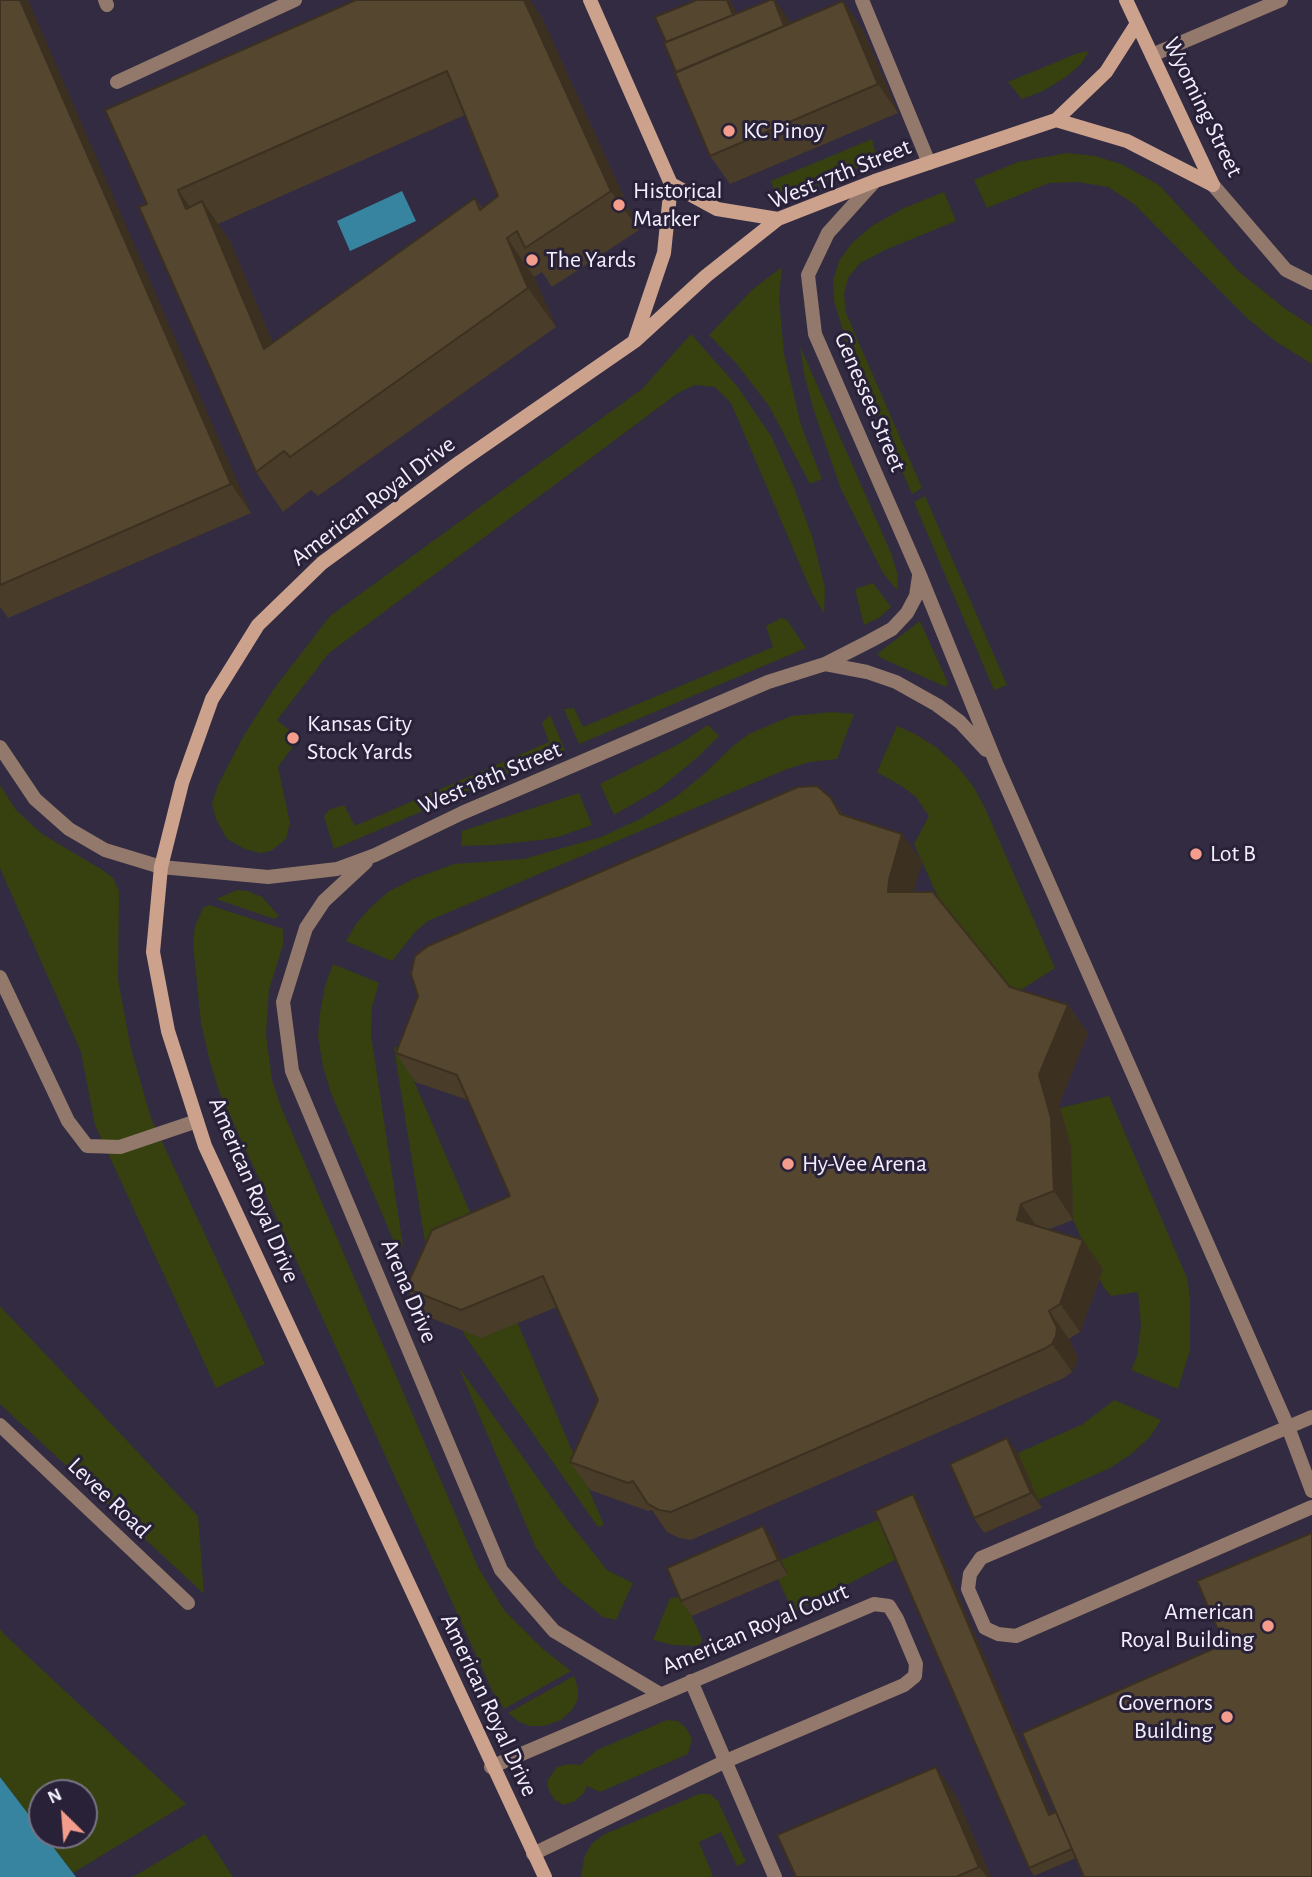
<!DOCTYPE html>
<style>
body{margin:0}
#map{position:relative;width:1312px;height:1877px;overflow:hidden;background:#322b41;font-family:"Alegreya Sans",sans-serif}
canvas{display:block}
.north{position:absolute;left:28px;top:1779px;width:70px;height:70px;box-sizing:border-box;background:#282137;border:2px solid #797387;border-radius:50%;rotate:335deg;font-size:19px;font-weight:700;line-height:28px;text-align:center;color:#f3effe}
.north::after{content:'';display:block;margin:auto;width:24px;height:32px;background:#f49d8c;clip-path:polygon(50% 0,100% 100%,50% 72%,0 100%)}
</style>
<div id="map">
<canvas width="1312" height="1877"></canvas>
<div class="north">N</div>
</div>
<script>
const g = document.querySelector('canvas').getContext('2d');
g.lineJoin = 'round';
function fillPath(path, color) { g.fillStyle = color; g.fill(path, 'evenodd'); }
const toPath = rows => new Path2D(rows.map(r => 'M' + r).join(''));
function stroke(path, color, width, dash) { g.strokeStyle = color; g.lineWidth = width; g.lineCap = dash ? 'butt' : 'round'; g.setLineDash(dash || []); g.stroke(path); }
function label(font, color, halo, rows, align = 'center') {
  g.font = font + ' "Alegreya Sans",sans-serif'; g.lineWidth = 6; g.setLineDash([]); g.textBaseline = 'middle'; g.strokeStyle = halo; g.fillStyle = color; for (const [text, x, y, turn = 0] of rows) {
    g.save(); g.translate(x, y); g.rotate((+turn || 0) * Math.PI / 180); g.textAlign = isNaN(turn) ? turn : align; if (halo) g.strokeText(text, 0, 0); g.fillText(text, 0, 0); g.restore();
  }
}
fillPath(toPath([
 [1089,51,1081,64,1066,77,1043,91,1022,99,1008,82,1078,53],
 [872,139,877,160,778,201,771,181],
 [1067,153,1095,156,1121,164,1159,185,1238,271,1287,310,1312,326,1312,364,1275,341,1247,318,1134,204,1108,187,1077,182,1049,183,987,208,974,180,1018,162],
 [944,192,956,221,885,250,860,263,848,278,844,294,846,313,922,488,912,494,847,344,834,301,833,280,839,261,851,244,872,226,904,208],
 [782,267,779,298,784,354,801,425,822,479,810,484,769,406,736,363,709,335,752,290],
 [691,334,737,386,771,436,793,485,812,536,825,588,824,614,812,593,731,403,715,387,695,385,678,393,329,653,277,720,296,736,297,741,278,767,290,823,286,839,271,851,260,853,245,849,227,839,216,819,212,804,218,785,243,737,273,690,330,616,642,389],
 [800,346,891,553,898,576,897,590,883,573,841,489,814,411,804,374],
 [925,496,1007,685,994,690,914,502],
 [873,583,891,607,879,618,864,625,855,589],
 [781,618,787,620,806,648,579,744,564,709,574,708,583,727,773,647,766,626],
 [920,621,948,683,946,687,881,658,877,654],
 [832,712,854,714,837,759,810,762,787,769,428,921,415,932,392,961,346,941,356,924,369,909,388,892,413,879,454,864,524,859,601,837,640,819,677,796,704,774,733,746,749,734,791,716],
 [550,715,565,750,334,849,324,816,329,810,344,805,355,826,549,742,542,723],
 [708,725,719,736,699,756,659,789,614,815,600,784,679,744],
 [897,726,915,734,936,747,957,766,973,786,985,808,1055,968,1013,995,942,906,914,844,929,816,916,797,903,787,877,772],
 [0,785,16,810,42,834,101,869,113,878,119,891,118,979,131,1049,151,1118,265,1364,216,1388,95,1125,81,1052,0,868],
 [579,793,592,825,558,837,540,840,493,845,461,846,462,831],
 [237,890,248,891,262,897,279,916,274,919,216,899],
 [209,905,283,929,283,945,269,990,266,1034,272,1080,281,1107,478,1567,504,1610,543,1649,571,1671,504,1709,493,1692,219,1091,210,1062,201,1023,193,944,195,926,203,908],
 [333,964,379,983,372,1007,371,1035,403,1246,397,1249,331,1093,323,1067,318,1036,320,1013,325,986],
 [399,1046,604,1525,598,1527,465,1336,425,1242,394,1048],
 [1109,1096,1187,1278,1190,1298,1190,1350,1178,1389,1131,1370,1137,1356,1141,1326,1138,1292,1111,1296,1104,1288,1073,1220,1071,1147,1060,1108],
 [0,1306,198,1516,204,1594,0,1404],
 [458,1366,569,1522,607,1570,633,1583,616,1620,603,1617,561,1583,536,1548],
 [1114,1400,1161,1420,1149,1438,1131,1454,1110,1468,1038,1500,1018,1453,1083,1424],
 [880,1519,897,1559,793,1612,778,1579,788,1574,781,1560],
 [683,1597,702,1639,701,1643,696,1646,673,1645,653,1640,670,1598],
 [0,1629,5,1635,186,1804,73,1873,44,1835,84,1835,84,1793,42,1793,42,1832,0,1777],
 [574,1676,578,1688,578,1699,572,1710,561,1720,544,1726,529,1726,518,1721,508,1713],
 [667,1720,678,1721,686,1728,692,1738,688,1754,600,1792,587,1786,584,1793,575,1801,564,1805,555,1800,549,1791,547,1781,557,1767,569,1764,580,1765,597,1750],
 [699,1794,710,1794,718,1801,746,1862,737,1866,721,1832,699,1842,713,1876,709,1877,581,1877,584,1858,592,1843,605,1834],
 [205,1834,233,1877,133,1877]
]), '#36410f');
fillPath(toPath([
 [402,191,416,221,350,251,337,221],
 [0,1777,42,1832,42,1835,44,1835,76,1877,0,1877]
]), '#3784a1');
stroke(toPath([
 [105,0,107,5],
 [862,0,929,163],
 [117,82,295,0],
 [0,977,68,1121,87,1146,120,1147,197,1121],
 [0,1425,188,1603],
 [691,1681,775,1877]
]), '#93796b', 14);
stroke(toPath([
 [1152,55,1281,0],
 [875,181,828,233,808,275,815,334,919,573,996,763,1288,1427,1312,1491],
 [1213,185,1286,270,1312,283],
 [825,664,867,672,896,682,937,705,960,722,986,750],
 [0,747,35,799,69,829,105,850,161,867,268,877,337,869,375,855,462,813,768,682,825,664,870,641,892,629,907,613,916,596,919,576],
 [366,862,324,901,306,928,283,1002,292,1071,501,1570,554,1631,660,1694],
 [1312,1417,981,1558,970,1574,968,1589,985,1628,998,1634,1016,1636,1312,1507],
 [491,1767,874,1604,889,1606,897,1619,916,1664,915,1676,904,1685,726,1761,533,1854]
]), '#93796b', 14);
stroke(toPath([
 [590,0,671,184,664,253,635,339],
 [1126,0,1213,185],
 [1056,120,1127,141,1213,185],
 [671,184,717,209,778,219],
 [545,1877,205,1146,168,1031,153,952,161,867,182,783,212,699,258,625,322,563,460,462,635,341,706,276,778,219,875,181,1056,120,1106,72,1136,25]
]), '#cda28d', 14);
fillPath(toPath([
 [0,0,251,513,8,618,0,607],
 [697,0,729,0,736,14,775,0,790,24,843,1,863,30,898,113,730,184,710,156,676,72,666,42],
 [541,16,639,230,552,287,542,272,534,277,556,327,318,496,311,490,283,512,256,472,139,207],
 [465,115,498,196,482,208,475,198,273,343,230,241,218,224],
 [831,798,843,815,902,834,922,862,913,892,1010,987,1068,1005,1088,1033,1059,1104,1071,1147,1073,1220,1047,1230,1103,1269,1080,1332,1069,1339,1077,1356,1076,1365,1072,1372,1064,1378,691,1540,679,1538,667,1532,652,1510,648,1511,590,1490,570,1462,598,1400,557,1307,481,1338,426,1316,406,1288,510,1196,468,1100,415,1082,396,1053],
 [1018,1453,1042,1508,984,1533,974,1518],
 [918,1501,1051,1814,1056,1812,1224,1644,1312,1533,1076,1858,1034,1876,1029,1868],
 [773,1541,788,1575,692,1616,681,1601],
 [956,1796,991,1877,796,1877]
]), '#493c28');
fillPath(toPath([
 [20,0,28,0,251,513,231,484],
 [524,0,530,0,541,16,639,230,611,191],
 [727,0,729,0,733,5,747,37,736,22],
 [775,0,789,20,803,56,788,34],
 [843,1,863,30,898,113,878,84],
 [178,190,206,229,186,209],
 [202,201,230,241,292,388,264,349],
 [507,238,534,277,556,327,528,288],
 [902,834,922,862,909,909,888,892,889,880],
 [1068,1005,1088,1033,1059,1104,1071,1147,1073,1220,1054,1191,1039,1075],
 [1021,1204,1041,1232,1017,1220],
 [1083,1240,1103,1269,1080,1332,1060,1304],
 [1049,1311,1069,1339,1077,1356,1076,1365,1072,1372,1052,1344],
 [1007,1438,1018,1453,1042,1508,1031,1493],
 [913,1494,918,1501,1055,1822,1049,1815],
 [763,1526,773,1541,788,1575,778,1560],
 [936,1767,956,1796,991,1877,987,1877,979,1867]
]), '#3c3121');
const building = toPath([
 [0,0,20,0,231,484,0,585,0,0],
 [356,0,524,0,611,191,525,248,517,231,507,238,528,288,290,457,284,451,256,472,139,207,147,204,105,110,356,0],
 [447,71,498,196,480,210,475,198,264,349,202,201,186,209,178,190,447,71],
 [697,0,727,0,733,15,666,42,655,17,697,0],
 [770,0,774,0,784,26,676,72,664,43,770,0],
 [843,1,878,84,710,156,675,73,843,1],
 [817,786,831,798,840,814,902,834,889,880,888,892,933,892,1010,987,1068,1005,1039,1075,1051,1118,1054,1191,1021,1204,1017,1220,1083,1240,1060,1304,1049,1311,1057,1328,1056,1336,1052,1344,1044,1349,671,1512,659,1510,648,1504,633,1481,628,1483,570,1462,598,1400,543,1276,461,1310,406,1288,432,1230,510,1196,457,1075,396,1053,418,996,411,974,415,956,428,946,798,787,817,786],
 [1007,1438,1031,1493,974,1518,950,1464,1007,1438],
 [913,1494,1049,1815,1056,1812,1072,1849,1029,1868,875,1511,913,1494],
 [763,1526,778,1560,681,1601,667,1568,763,1526],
 [1312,1533,1312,1877,1084,1877,1022,1733,1224,1644,1197,1581,1312,1533],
 [936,1767,979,1867,956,1877,796,1877,777,1835,936,1767]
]);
fillPath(building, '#55462f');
stroke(building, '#3c3121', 2);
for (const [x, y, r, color] of [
 [729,131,7,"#f49d8c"],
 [619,205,7,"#f49d8c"],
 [532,260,7,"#f49d8c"],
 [293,738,7,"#f49d8c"],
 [1196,854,7,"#f49d8c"],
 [788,1164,7,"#f49d8c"],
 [1268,1626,7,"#f49d8c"],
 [1227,1717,7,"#f49d8c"]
]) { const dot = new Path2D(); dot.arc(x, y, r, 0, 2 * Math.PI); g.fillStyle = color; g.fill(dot); stroke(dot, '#282137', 2.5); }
label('24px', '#f3effe', '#282137', [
 ["Wyoming Street",1203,107,64],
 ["West 17th Street",840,174,-22],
 ["Genessee Street",870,402,67],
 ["American Royal Drive",373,501,-37],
 ["West 18th Street",490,778,-23],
 ["American Royal Drive",254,1190,67],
 ["Arena Drive",409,1291,67],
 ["Levee Road",109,1498,44],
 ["American Royal Court",755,1629,-23],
 ["American Royal Drive",489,1705,65]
]);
label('24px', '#f3effe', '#282137', [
 ["KC Pinoy",743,131],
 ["Historical",633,191],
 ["Marker",633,219],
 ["The Yards",546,260],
 ["Kansas City",307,724],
 ["Stock Yards",307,752],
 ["Lot B",1210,854],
 ["Hy-Vee Arena",802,1164],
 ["American",1254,1612,"right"],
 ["Royal Building",1254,1640,"right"],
 ["Governors",1213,1703,"right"],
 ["Building",1213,1731,"right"]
], 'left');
</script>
